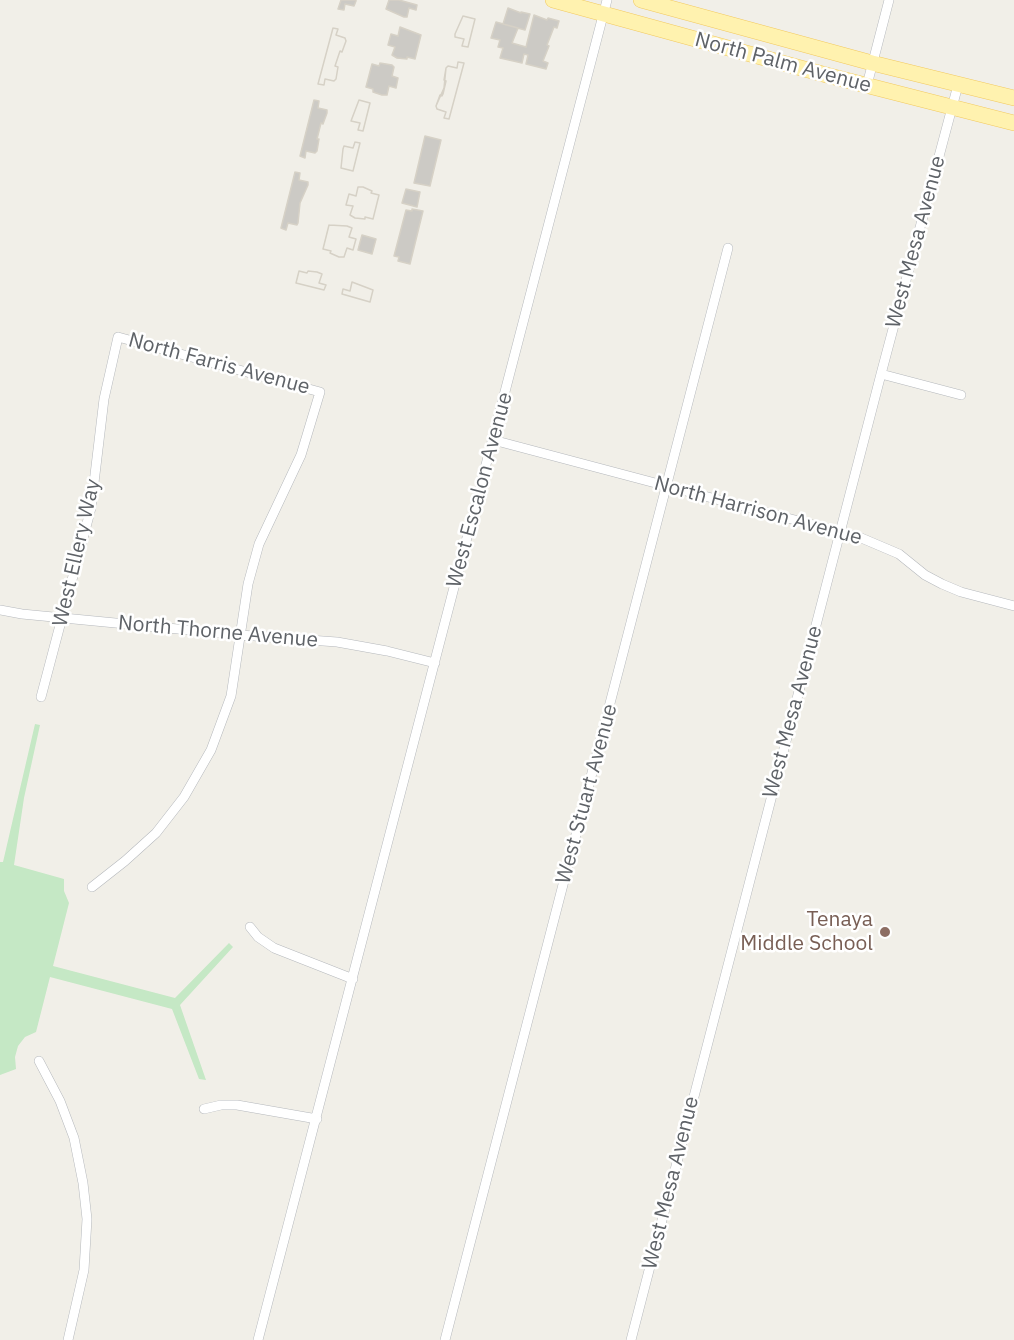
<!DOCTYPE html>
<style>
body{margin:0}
canvas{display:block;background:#f1efe8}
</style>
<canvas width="1014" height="1340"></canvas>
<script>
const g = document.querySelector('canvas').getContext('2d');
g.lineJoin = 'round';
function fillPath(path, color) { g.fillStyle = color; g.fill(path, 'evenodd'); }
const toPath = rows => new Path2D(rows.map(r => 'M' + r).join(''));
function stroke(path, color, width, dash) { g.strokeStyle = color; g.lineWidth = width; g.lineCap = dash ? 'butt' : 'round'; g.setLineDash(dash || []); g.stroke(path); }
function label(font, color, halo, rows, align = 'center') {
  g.font = font + ' "IBM Plex Sans",sans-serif'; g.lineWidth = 5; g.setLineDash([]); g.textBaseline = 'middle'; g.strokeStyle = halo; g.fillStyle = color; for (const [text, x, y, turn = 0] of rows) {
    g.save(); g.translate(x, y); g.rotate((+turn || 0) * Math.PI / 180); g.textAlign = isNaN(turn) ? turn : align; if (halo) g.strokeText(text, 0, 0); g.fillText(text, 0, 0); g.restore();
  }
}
fillPath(toPath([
 [35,724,40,725,24,798,14,865,64,879,64,891,69,903,53,966,175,998,229,943,233,947,180,1005,206,1080,199,1079,172,1009,50,977,36,1032,25,1037,18,1046,15,1057,16,1069,0,1075,0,862,3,862]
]), '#c5e8c5');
const building = toPath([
 [341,0,356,0,356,1,354,6,345,4,344,10,338,9,341,0],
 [389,0,399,0,417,5,416,10,409,8,407,17,404,17,386,9,389,0],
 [508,8,521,13,521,12,530,14,525,30,503,24,508,8],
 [534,15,547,20,548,18,559,21,557,28,554,27,547,45,549,46,543,61,548,63,546,69,526,64,528,55,524,54,522,63,500,58,503,48,498,47,500,40,491,38,496,22,518,28,512,43,526,47,534,15],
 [463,16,475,19,468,47,462,46,464,39,455,37,455,34,463,16],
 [463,16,475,19,468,47,462,46,464,39,455,37,455,34,463,16],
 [400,27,421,35,415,59,407,57,407,59,397,58,392,55,395,47,388,45,391,34,398,36,400,27],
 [333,28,338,29,336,35,345,38,346,41,342,52,340,51,335,66,338,67,336,79,334,81,325,79,324,85,318,84,333,28],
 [333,28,338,29,336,35,345,38,346,41,342,52,340,51,335,66,338,67,336,79,334,81,325,79,324,85,318,84,333,28],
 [458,62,464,63,449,119,444,118,446,112,437,109,436,106,440,95,442,96,443,94,446,81,444,80,446,68,448,66,457,68,458,62],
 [458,62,464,63,449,119,444,118,446,112,437,109,436,106,444,88,446,68,448,66,457,68,458,62],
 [380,63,392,65,394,67,392,76,398,78,396,88,389,86,387,95,382,95,373,92,373,89,366,87,372,64,379,66,380,63],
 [314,100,319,101,318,108,327,110,327,113,323,124,321,123,317,139,319,139,317,151,315,153,306,151,305,158,300,156,314,100],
 [359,100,370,103,363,131,358,130,360,123,351,121,359,100],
 [359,100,370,103,363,131,358,130,360,123,351,121,359,100],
 [425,136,441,140,430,186,414,183,425,136],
 [355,142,360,143,353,171,341,168,343,149,344,146,353,148,355,142],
 [355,142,360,143,353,171,341,168,343,149,344,146,353,148,355,142],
 [295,172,300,173,299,180,308,182,308,185,300,203,298,223,297,225,288,223,286,230,281,228,295,172],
 [358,187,363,187,372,191,371,193,379,195,373,219,365,217,365,219,355,218,350,215,353,206,346,205,349,194,356,196,358,187],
 [358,187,363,187,372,191,371,193,379,195,373,219,365,217,365,219,355,218,350,215,353,206,346,205,349,194,356,196,358,187],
 [406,189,420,192,417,207,402,203,406,189],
 [412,209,423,211,410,264,398,261,399,257,394,256,406,210,412,211,412,209],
 [329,225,347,226,352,228,349,237,356,239,353,250,347,248,344,257,339,257,330,253,331,251,323,249,329,225],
 [329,225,347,226,352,228,349,237,356,239,353,250,347,248,344,257,339,257,330,253,331,251,323,249,329,225],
 [362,235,376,239,372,254,358,250,362,235],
 [299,271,307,273,308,271,317,272,322,274,319,283,326,285,324,290,296,283,299,271],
 [299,271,307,273,308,271,317,272,322,274,319,283,326,285,324,290,296,283,299,271],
 [352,282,373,290,370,302,342,294,343,289,350,291,352,282],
 [352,282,373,290,370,302,342,294,343,289,350,291,352,282]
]);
fillPath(building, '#cccac5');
stroke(building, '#d6d1c6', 1.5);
const minor = toPath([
 [867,85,889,0],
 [881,374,961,395],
 [493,440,859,537,899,554,925,575,942,584,961,592,1014,606],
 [0,610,22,614,240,635,337,642,387,651,435,663],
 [41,697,91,508,104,399,118,337,320,392,301,455,259,544,248,584,231,696,211,750,184,797,156,833,125,861,92,887],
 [250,927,258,937,274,948,353,979],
 [39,1061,60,1101,74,1138,83,1183,87,1219,84,1270,68,1340],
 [204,1109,221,1105,237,1105,317,1119],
 [258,1340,607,0],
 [445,1340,728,248],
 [631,1340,881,374,958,85]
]);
const primary = toPath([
 [553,0,830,76,1014,123],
 [641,0,872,63,1014,98]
]);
stroke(minor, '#b5b8bc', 10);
stroke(primary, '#f2c960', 16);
stroke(minor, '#fff', 9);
stroke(primary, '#fff2af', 15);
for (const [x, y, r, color] of [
 [885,932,6,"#8d6e63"]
]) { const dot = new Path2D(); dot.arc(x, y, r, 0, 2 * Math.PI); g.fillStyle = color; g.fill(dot); stroke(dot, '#fff', 2); }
label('21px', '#5f6368', '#fff', [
 ["North Palm Avenue",783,63,15],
 ["West Mesa Avenue",916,242,-75],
 ["North Farris Avenue",219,364,15],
 ["West Escalon Avenue",480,490,-75],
 ["North Harrison Avenue",758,511,15],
 ["West Ellery Way",77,553,-77],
 ["North Thorne Avenue",218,632,5],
 ["West Mesa Avenue",793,712,-75],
 ["West Stuart Avenue",587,794,-75],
 ["West Mesa Avenue",671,1183,-76]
]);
label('21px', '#785e54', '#fff', [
 ["Tenaya",873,920],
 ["Middle School",873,944]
], 'right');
</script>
